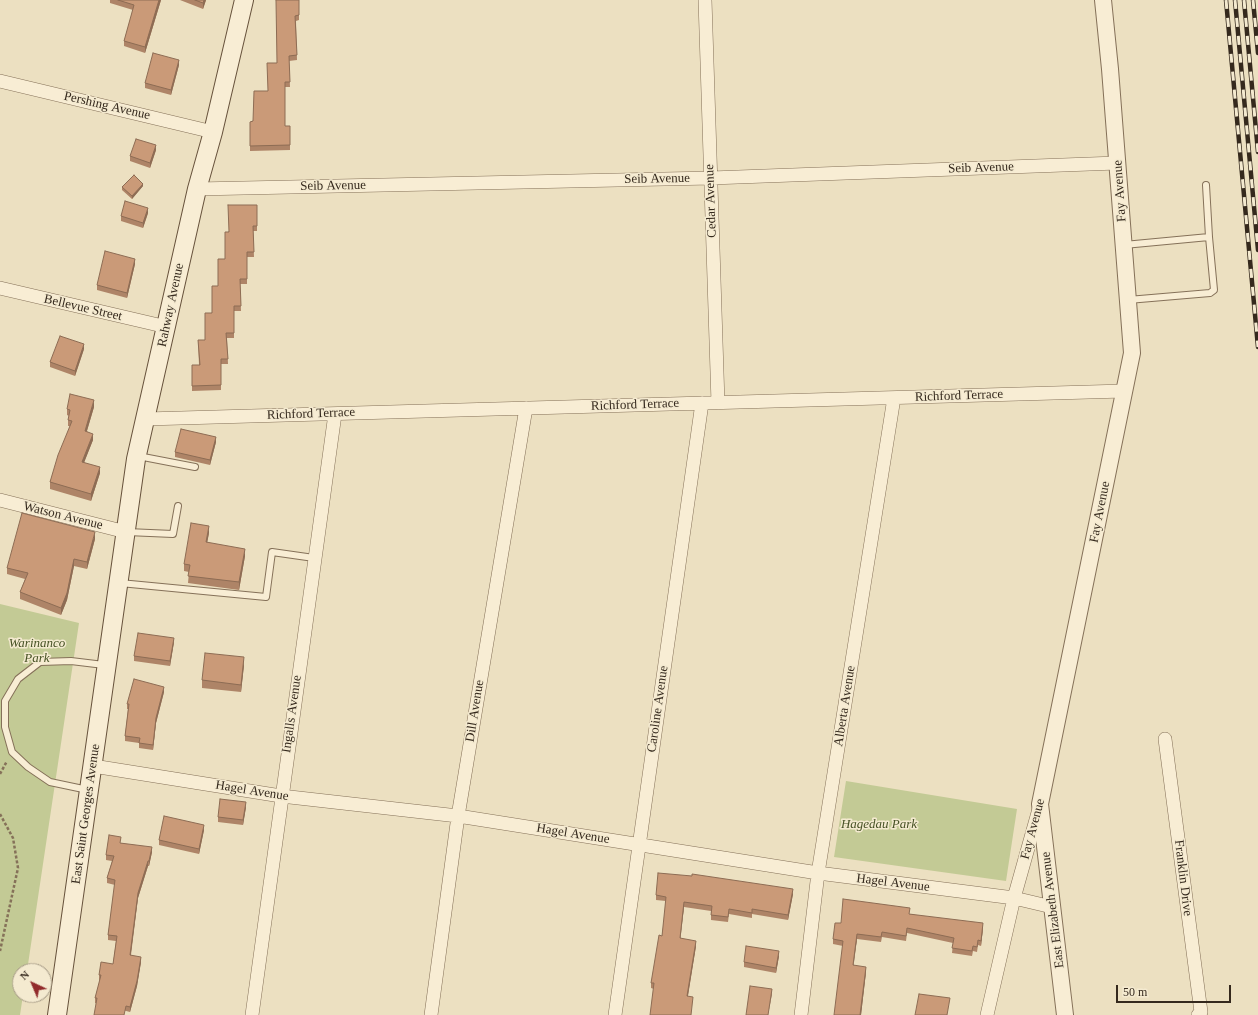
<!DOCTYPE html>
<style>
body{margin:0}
#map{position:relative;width:1258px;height:1015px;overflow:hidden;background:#ece0c1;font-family:"Times New Roman",serif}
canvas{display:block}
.north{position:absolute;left:12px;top:963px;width:40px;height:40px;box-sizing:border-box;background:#f4ead0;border:1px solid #a89d88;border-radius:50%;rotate:316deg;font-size:11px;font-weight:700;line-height:16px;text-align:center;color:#35291d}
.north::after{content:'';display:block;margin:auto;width:14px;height:18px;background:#922b2b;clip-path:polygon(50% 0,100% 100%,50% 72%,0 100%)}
.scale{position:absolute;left:1116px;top:985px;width:115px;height:18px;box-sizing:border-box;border:2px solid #35291d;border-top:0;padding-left:5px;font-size:12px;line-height:14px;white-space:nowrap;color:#35291d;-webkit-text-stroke:3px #f4ead0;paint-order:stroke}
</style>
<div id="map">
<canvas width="1258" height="1015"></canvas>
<div class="north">N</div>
<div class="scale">50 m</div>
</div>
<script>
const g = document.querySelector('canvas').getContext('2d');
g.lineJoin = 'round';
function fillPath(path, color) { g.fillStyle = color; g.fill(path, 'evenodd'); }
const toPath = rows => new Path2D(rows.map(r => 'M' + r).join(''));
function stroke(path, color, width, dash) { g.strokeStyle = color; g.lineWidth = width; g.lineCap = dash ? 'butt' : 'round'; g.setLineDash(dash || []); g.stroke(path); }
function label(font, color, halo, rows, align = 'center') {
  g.font = font + ' "Times New Roman",serif'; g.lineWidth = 3; g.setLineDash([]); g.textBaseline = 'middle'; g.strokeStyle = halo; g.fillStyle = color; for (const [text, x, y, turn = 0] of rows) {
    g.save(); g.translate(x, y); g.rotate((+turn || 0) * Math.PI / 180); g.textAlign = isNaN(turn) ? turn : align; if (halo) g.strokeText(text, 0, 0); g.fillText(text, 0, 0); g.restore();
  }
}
fillPath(toPath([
 [0,604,79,623,27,971,20,971,20,995,23,995,20,1015,0,1015],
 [846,781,1017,809,1006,881,834,857]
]), '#c3ca95');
const service = toPath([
 [1124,245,1209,237,1206,185],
 [1128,300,1210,293,1214,290,1209,237],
 [138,456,195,467],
 [127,532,173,534,178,506],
 [120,583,266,597,272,552,314,558],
 [88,790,50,782,28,767,12,752,5,727,5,701,18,679,40,662,71,661,104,665]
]);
const minor = toPath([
 [705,0,718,403],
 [0,81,213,132],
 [197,189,711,178,1117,163],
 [0,288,167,327],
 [146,419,1124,391],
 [0,500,126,532],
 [1165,739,1201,1012,1198,1015],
 [93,766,281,796,458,816,818,873,1014,898,1052,907],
 [252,1015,335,414],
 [431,1015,458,816,526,408],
 [615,1015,702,403],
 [801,1015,818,873,894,398],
 [987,1015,1014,898,1039,809]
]);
const tertiary = toPath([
 [1065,1015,1040,804,1132,353,1110,69,1103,0]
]);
const secondary = toPath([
 [57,1015,136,459,197,189,213,132,244,0]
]);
stroke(service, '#857159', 8);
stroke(minor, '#857159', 14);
stroke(tertiary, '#857159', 18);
stroke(secondary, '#67523c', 20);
stroke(toPath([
 [0,774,7,761],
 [0,814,13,838,18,868,0,951]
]), '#857159', 2.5, [3, 2]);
stroke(service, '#f8edd4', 6);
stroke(minor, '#f8edd4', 13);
stroke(tertiary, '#f8edd4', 16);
stroke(secondary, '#f8edd4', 18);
const rail = toPath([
 [1226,0,1258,347],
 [1235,0,1258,250],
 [1244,0,1258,152],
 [1253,0,1258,53]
]);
stroke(rail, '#35291d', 4.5);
stroke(rail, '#f4ead0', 3, [9]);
fillPath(toPath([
 [110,0,161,0,145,53,124,46,124,41,133,10,110,3],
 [180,0,206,0,203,9],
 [299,0,299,20,296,21,297,60,289,61,290,87,285,87,285,126,290,126,290,150,250,151,250,122,253,121,268,91],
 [179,65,171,95,145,88,145,83],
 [156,150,150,168,130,161,130,156],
 [143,186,132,199,122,190,122,187],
 [257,205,257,231,253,231,254,257,247,257,247,284,240,284,241,311,234,311,234,338,227,338,228,364,221,364,221,390,192,391,192,365,199,365,198,340,205,340,225,259,228,232],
 [148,213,143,228,121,221,121,216],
 [135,264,127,298,97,290,97,285],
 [84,349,75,376,50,367,50,362],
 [94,407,87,431,93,440,84,462,100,473,91,501,50,489,50,482,70,426,68,426,68,420,69,416,67,415,67,409],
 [216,442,210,465,175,457,175,452],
 [209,533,207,542,245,556,239,590,188,583,189,572,184,571,184,564],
 [95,539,87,569,74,566,67,600,61,615,20,599,20,592,25,579,7,574,7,568],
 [174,642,170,666,134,661,134,656],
 [244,665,241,692,202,688,202,680],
 [164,692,156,723,153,750,139,748,139,743,125,741,125,736,128,709,127,709,127,704],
 [246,807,243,825,218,822,218,817],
 [204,830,199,854,159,845,159,840],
 [121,843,152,852,149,866,148,866,138,898,131,955,141,962,137,986,130,1012,95,1003,95,998,100,980,99,980,99,975,113,964,116,941,108,940,108,935,115,885,107,883,107,878,112,861,106,860,106,855],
 [793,894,788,920,752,914,752,918,729,914,728,922,711,920,711,911,684,907,680,938,696,946,688,996,693,1002,651,988,651,983,662,936,666,901,656,900,656,895],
 [910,914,983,928,981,946,978,945,977,952,973,951,972,956,952,953,953,943,907,933,906,941,882,937,881,942,857,939,853,965,866,972,861,1015,843,946,833,944,833,939,841,923],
 [779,956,776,973,744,967,744,962]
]), '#ae8467');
fillPath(toPath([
 [159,0,161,0,145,53,145,47],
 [204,0,206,0,203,9,203,3],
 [179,60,179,65,171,95,171,90],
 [156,145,156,150,150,168,150,163],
 [143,184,143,186,132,199,132,196],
 [148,208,148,213,143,228,143,223],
 [135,259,135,264,127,298,127,293],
 [84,344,84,349,75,376,75,371],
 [94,400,94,407,85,437,85,431],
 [93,434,93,440,82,468,82,462],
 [216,437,216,442,210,465,210,460],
 [100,467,100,473,91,501,91,494],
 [209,526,209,533,206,549,206,542],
 [95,532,95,539,87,569,87,562],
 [245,549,245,556,239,590,239,582],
 [74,559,74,566,67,600,61,615,61,608],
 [174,638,174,642,170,666,170,661],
 [244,657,244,665,241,692,241,685],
 [164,687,164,692,156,723,153,750,153,745,156,718],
 [246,802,246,807,243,825,243,820],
 [204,825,204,830,199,854,199,849],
 [152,847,152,852,149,866,149,861],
 [148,861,148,866,138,898,130,960,130,955,138,893],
 [793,889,793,894,788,920,788,915],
 [684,902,684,907,680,943,680,938],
 [983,923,983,928,981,946,981,941],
 [857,934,857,939,853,970,853,965],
 [696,941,696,946,687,1001,687,996],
 [779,951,779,956,776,973,776,968],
 [141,957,141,962,137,986,130,1012,130,1007],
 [866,967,866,972,861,1015,860,1015],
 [772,989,772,994,768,1015]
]), '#8d6c54');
const building = toPath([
 [118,0,159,0,145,47,124,41,134,5,118,0],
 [195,0,204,0,203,3,195,0],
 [276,0,299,0,299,15,295,16,297,55,289,56,290,82,285,82,285,126,290,126,290,145,250,146,250,122,253,121,254,91,268,91,267,63,277,63,276,0],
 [153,53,179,60,171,90,145,83,153,53],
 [136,139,156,145,150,163,130,156,136,139],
 [134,175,143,184,132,196,122,187,134,175],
 [125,201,148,208,143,223,121,216,125,201],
 [228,205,257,205,257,226,253,226,254,252,247,252,247,279,240,279,241,306,234,306,234,333,226,333,228,359,221,359,221,385,192,386,192,365,200,365,198,340,205,340,205,313,212,313,212,286,218,286,218,259,225,259,225,232,229,232,228,205],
 [105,251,135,259,127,293,97,285,105,251],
 [60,336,84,344,75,371,50,362,60,336],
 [70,394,94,400,85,431,93,434,82,462,100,467,91,494,50,482,58,455,72,421,68,420,70,410,67,409,70,394],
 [181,429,216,437,210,460,175,452,181,429],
 [22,513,95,532,87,562,74,559,67,593,61,608,20,592,28,573,7,568,22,513],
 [191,523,209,526,206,542,245,549,239,582,188,576,190,565,184,564,191,523],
 [138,633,174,638,170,661,134,656,138,633],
 [205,653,244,657,241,685,202,680,205,653],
 [134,679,164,687,156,718,153,745,139,743,140,738,125,736,129,704,127,704,134,679],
 [220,799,246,802,243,820,218,817,220,799],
 [164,816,204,825,199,849,159,840,164,816],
 [109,835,121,837,120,843,152,847,149,861,148,861,138,893,130,955,141,957,137,981,130,1007,126,1006,124,1015,94,1015,97,998,95,998,101,975,99,975,101,962,113,964,117,936,108,935,115,880,107,878,114,856,106,855,109,835],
 [658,873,692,876,692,874,793,889,788,915,752,909,752,913,729,909,728,917,711,915,712,906,684,902,680,938,696,941,687,996,693,997,691,1015,650,1015,654,983,651,983,659,935,662,936,666,897,656,895,658,873],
 [843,899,910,908,909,914,983,923,981,941,978,940,977,947,973,946,972,951,952,948,954,938,907,928,906,936,882,932,881,937,857,934,853,965,866,967,860,1015,834,1015,843,941,833,939,835,923,841,923,843,899],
 [746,946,779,951,776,968,744,962,746,946],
 [750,986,772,989,768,1015,746,1015,750,986],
 [919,994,950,998,947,1015,915,1015,919,994]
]);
fillPath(building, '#ca9a78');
stroke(building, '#8d6c54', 1);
label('13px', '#35291d', '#f4ead0', [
 ["Pershing Avenue",107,106,13],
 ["Seib Avenue",981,168,-2],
 ["Seib Avenue",657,179,-1],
 ["Seib Avenue",333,186,-1],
 ["Fay Avenue",1120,191,-94],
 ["Cedar Avenue",711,201,-92],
 ["Rahway Avenue",171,305,-78],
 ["Bellevue Street",83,308,13],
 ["Richford Terrace",959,396,-2],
 ["Richford Terrace",635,405,-2],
 ["Richford Terrace",311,414,-2],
 ["Fay Avenue",1100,512,-79],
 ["Watson Avenue",63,516,14],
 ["Alberta Avenue",845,706,-81],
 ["Caroline Avenue",658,709,-82],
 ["Dill Avenue",475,711,-81],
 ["Ingalls Avenue",292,714,-82],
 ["Hagel Avenue",252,791,9],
 ["East Saint Georges Avenue",86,814,-82],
 ["Fay Avenue",1033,829,-75],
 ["Hagel Avenue",573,834,9],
 ["Franklin Drive",1183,878,83],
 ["Hagel Avenue",893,883,7],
 ["East Elizabeth Avenue",1053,910,-97]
]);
label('italic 13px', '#465124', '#f4ead0', [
 ["Warinanco",37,644],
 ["Park",37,659],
 ["Hagedau Park",879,825]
]);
</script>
